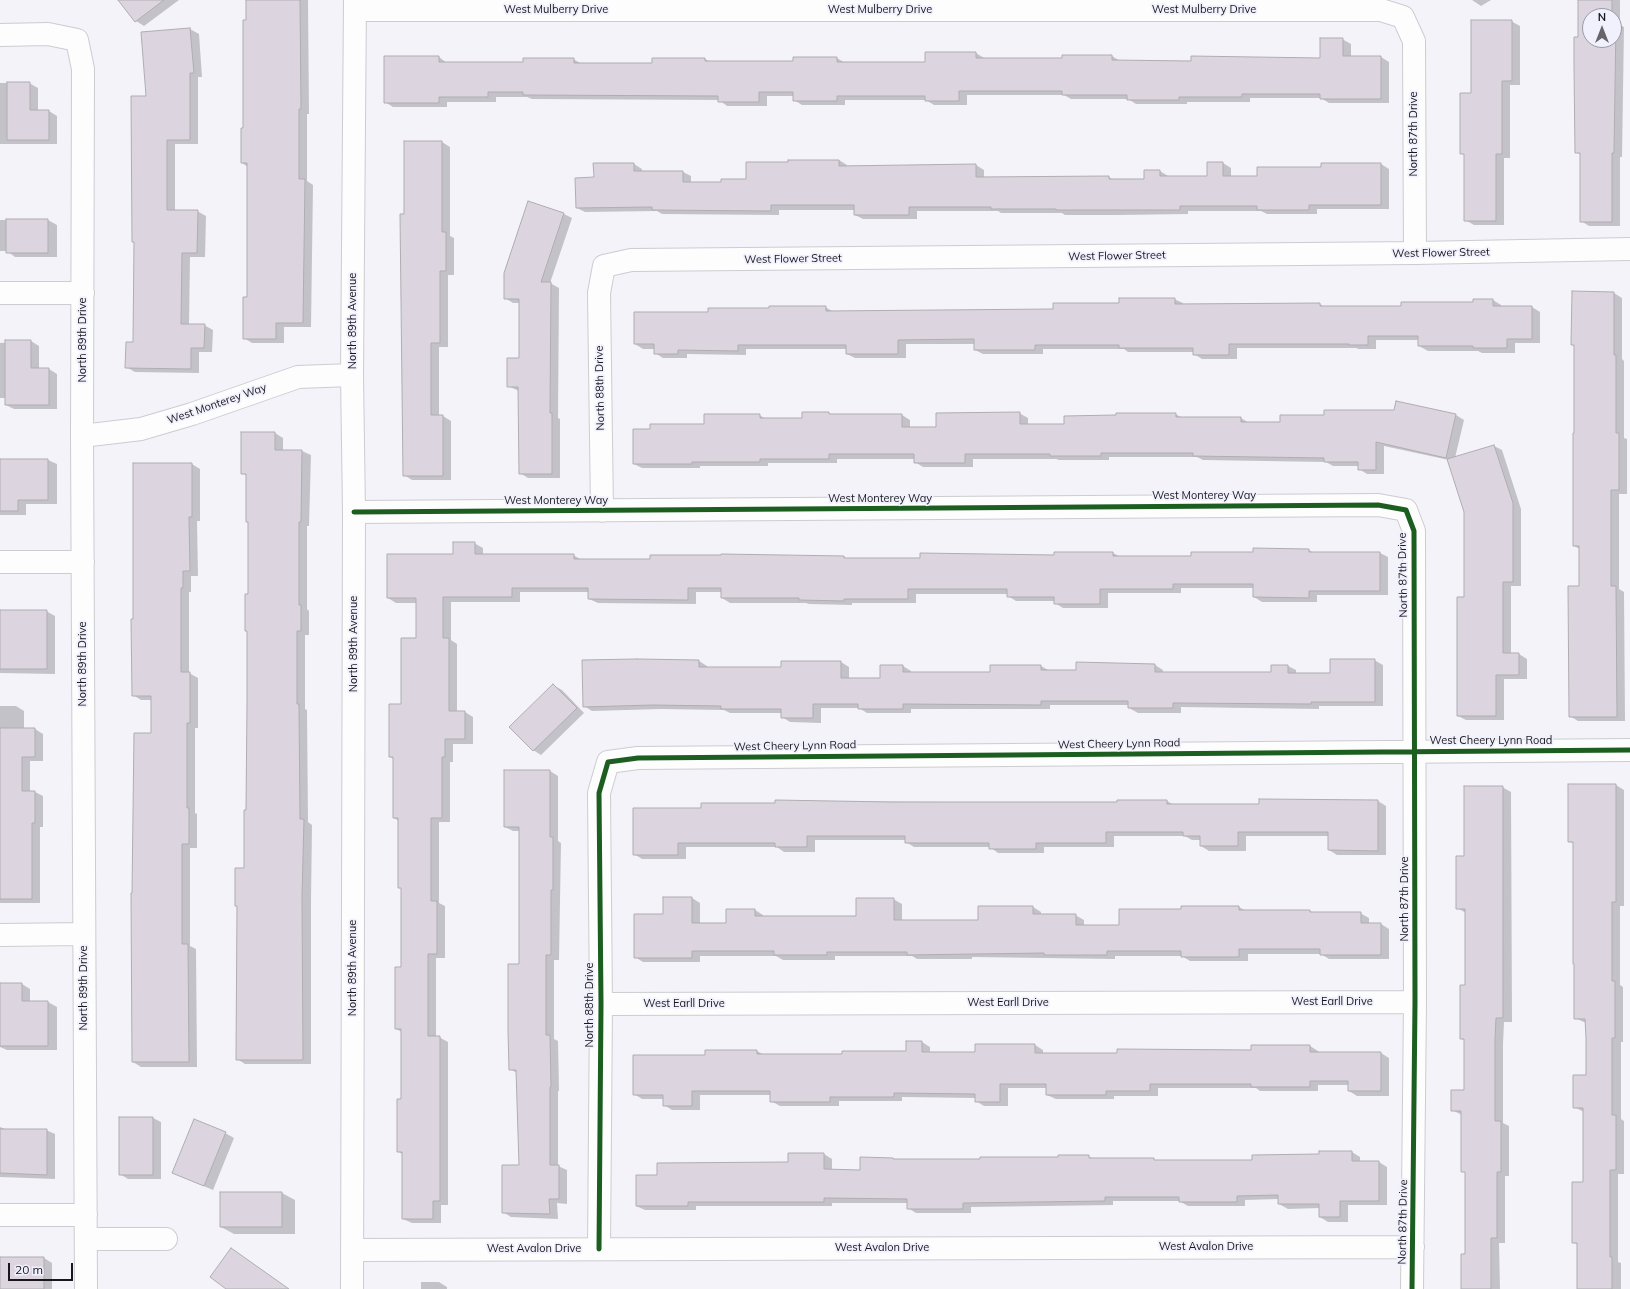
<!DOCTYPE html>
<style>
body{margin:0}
#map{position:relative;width:1630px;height:1289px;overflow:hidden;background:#f4f3fa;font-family:Mulish,sans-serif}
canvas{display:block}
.north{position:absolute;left:1582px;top:8px;width:40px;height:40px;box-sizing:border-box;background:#f1f0fd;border:1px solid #9a9aa3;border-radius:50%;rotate:0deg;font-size:11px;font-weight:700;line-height:16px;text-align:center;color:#18181c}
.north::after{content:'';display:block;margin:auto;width:14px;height:18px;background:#65656a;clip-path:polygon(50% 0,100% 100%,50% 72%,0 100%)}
.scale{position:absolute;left:8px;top:1263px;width:65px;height:18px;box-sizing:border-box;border:2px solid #18181c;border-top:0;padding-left:5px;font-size:12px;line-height:14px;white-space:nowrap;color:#18181c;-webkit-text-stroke:3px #f1f0fd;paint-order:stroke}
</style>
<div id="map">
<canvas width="1630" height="1289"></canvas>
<div class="north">N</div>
<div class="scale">20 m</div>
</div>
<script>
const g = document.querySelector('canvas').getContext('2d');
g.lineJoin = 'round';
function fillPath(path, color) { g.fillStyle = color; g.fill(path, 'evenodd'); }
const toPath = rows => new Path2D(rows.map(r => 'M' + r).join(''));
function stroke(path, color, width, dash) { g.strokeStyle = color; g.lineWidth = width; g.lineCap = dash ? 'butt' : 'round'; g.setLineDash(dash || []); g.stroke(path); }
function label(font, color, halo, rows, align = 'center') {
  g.font = font + ' Mulish,sans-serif'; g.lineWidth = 3.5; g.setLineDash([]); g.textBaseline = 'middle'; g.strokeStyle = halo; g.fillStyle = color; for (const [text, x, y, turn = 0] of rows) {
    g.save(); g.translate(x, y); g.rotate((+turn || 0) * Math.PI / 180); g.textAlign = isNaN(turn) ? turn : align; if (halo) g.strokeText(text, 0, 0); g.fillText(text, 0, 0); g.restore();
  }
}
fillPath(toPath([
 [128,0,179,0,144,26,136,21,123,4],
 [248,0,308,0,309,114,307,114,307,181,313,185,311,327,284,327,284,343,252,343,244,338,248,298,248,167,242,163],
 [1472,0,1491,0,1481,6],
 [1579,0,1620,0,1620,25,1624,27,1622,157,1620,157,1620,226,1589,226,1581,221,1581,155,1576,152],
 [1590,16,1614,16,1614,40,1590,40],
 [1511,21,1520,26,1520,85,1510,85,1510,158,1504,158,1504,225,1474,225,1465,220,1465,155,1461,153],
 [190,29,199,34,202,77,198,77,198,144,175,144,175,211,197,211,206,216,205,257,190,257,189,325,204,325,213,330,212,352,199,352,199,373,135,372,126,367,134,343,147,97,142,33],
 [1342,39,1351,44,1351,57,1381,57,1389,62,1389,103,1329,103,1321,98,1250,98,1250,102,1187,102,1187,104,1136,104,1128,99,1071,99,1064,95,967,95,967,105,934,105,926,100,845,100,845,105,802,105,794,100,794,96,767,96,767,106,727,106,719,100,532,99,527,97,496,97,496,102,447,102,447,107,393,107,385,102,439,57,447,63,524,63,573,59,582,64,653,64,653,59,705,59,711,62,794,62,837,58,845,63,926,63,926,53,976,53,984,58,984,59,1063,59,1112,56,1120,61,1192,62,1321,59],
 [0,83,29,83,38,88,38,111,49,111,57,116,57,144,0,144],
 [405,142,442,142,450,147,450,236,454,238,454,275,448,275,448,347,439,347,439,416,443,416,451,421,451,480,412,480,404,475],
 [839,160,847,165,847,167,976,165,984,170,984,178,1109,177,1113,180,1145,180,1160,171,1168,176,1168,177,1208,177,1208,163,1223,163,1231,168,1231,177,1258,177,1322,168,1381,164,1389,169,1389,209,1317,209,1317,214,1267,214,1261,211,1188,211,1188,214,1118,215,1065,215,1062,213,1001,213,998,211,917,211,917,219,863,219,855,215,855,210,779,210,779,215,662,214,657,211,585,212,577,208,595,178,634,164,642,169,642,172,683,172,691,176,691,183,722,183,747,180,789,163],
 [564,214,572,218,550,283,559,288,558,418,560,419,560,478,528,478,520,473,519,391,508,386,520,358,520,303,513,303,505,298],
 [0,220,48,220,57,225,57,257,15,257,7,251,0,251],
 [1573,292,1614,293,1622,298,1622,359,1624,361,1624,438,1627,439,1627,494,1619,494,1619,589,1624,592,1625,721,1578,721,1570,716,1580,587,1580,549,1574,546,1575,346,1572,345],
 [1174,299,1183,303,1183,305,1320,304,1325,307,1402,307,1474,303,1493,300,1501,305,1501,307,1532,307,1540,312,1540,343,1515,343,1515,353,1482,353,1478,351,1428,351,1419,346,1419,340,1376,340,1376,349,1359,349,1356,348,1237,348,1237,359,1202,359,1194,354,1194,352,1128,352,1124,349,1043,349,1043,354,983,354,975,350,975,344,906,344,906,358,855,358,847,354,847,349,746,349,746,355,687,354,687,358,663,358,655,353,655,349,643,349,635,344,709,313,770,309,825,307,834,312,1054,310],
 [31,341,39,346,39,369,49,369,57,374,57,409,14,409,6,405,6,398,0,398,0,343],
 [828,413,833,415,902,415,910,420,910,428,937,428,1019,413,1028,418,1028,425,1065,425,1175,414,1183,418,1241,418,1249,423,1281,423,1456,415,1464,420,1455,458,1494,446,1502,450,1521,509,1521,586,1511,586,1511,654,1519,654,1527,659,1527,679,1504,679,1504,720,1466,720,1458,716,1465,598,1465,511,1449,460,1384,446,1384,474,1367,474,1359,469,1359,466,1333,466,1326,462,1203,460,1197,457,1109,457,1109,460,1059,460,1056,459,973,459,973,467,923,467,915,462,915,459,837,459,837,463,768,463,768,466,700,466,700,468,642,468,634,464,705,425,759,415,766,419,803,419],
 [275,433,283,438,283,451,302,451,311,455,309,526,307,526,307,609,309,611,309,635,305,635,305,709,307,710,308,822,312,825,311,901,311,1064,245,1064,237,1059,245,869,249,595,249,523,247,522,247,476,242,473],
 [0,460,48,460,57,464,57,504,26,504,26,515,0,515],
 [192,464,200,469,200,521,197,521,198,576,191,576,191,592,189,592,189,673,198,678,198,728,195,728,195,813,197,814,197,848,190,848,190,946,196,949,197,1067,141,1067,133,1062,133,894,152,734,152,700,141,700,133,695,134,620],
 [474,543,483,548,483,555,573,555,582,560,844,557,848,559,921,559,1055,556,1113,553,1121,557,1192,557,1254,553,1254,549,1309,550,1314,553,1380,553,1388,557,1388,595,1317,595,1317,602,1262,602,1254,597,1254,588,1181,588,1181,593,1108,593,1108,608,1063,608,1055,603,1055,601,1016,601,1008,596,1008,594,916,594,916,603,852,603,852,605,809,604,806,603,730,603,722,598,722,592,696,592,696,604,598,603,589,599,589,592,520,592,520,602,451,602,451,640,457,644,457,712,465,712,473,717,473,744,453,744,453,762,450,762,450,822,439,822,439,903,445,906,445,958,436,958,436,1037,439,1037,448,1042,448,1205,441,1205,441,1223,412,1223,403,1219,403,1155,398,1151,402,1100,402,1032,396,1029,402,968,402,888,399,821,394,818,394,759,390,757,417,639,417,603,396,603,388,598],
 [0,611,46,611,55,616,55,674,0,673],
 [1374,660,1383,665,1383,706,1319,706,1319,709,1181,707,1181,713,1138,713,1129,708,1129,705,1050,705,1050,709,911,709,911,713,867,713,859,708,821,708,821,723,790,722,782,717,782,713,730,713,724,710,661,709,592,711,584,706,699,661,707,666,707,668,782,668,841,662,849,667,849,679,881,679,881,666,903,666,911,671,911,673,991,673,991,666,1041,666,1050,671,1077,671,1112,665,1155,665,1163,670,1163,673,1272,673,1288,666,1296,670,1296,674,1331,674],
 [553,685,562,690,584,713,541,755,533,750],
 [0,706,16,706,24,711,24,729,35,729,43,734,43,761,30,761,30,792,35,792,43,796,43,827,40,827,40,903,0,903],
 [550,771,558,776,558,841,561,843,559,960,554,960,554,1039,558,1041,559,1091,558,1091,558,1166,567,1170,567,1204,557,1203,558,1219,511,1217,503,1212,520,1166,517,1073,510,1069,520,965,520,831,513,831,505,827],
 [1569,785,1616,785,1624,790,1624,906,1620,906,1620,985,1623,987,1623,1042,1621,1042,1621,1119,1624,1121,1624,1174,1618,1174,1618,1262,1621,1263,1621,1289,1578,1289,1578,1245,1573,1242,1584,1183,1584,1112,1574,1107,1587,1076,1586,1023,1575,1018,1574,844,1569,841],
 [1502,787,1511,792,1512,1022,1504,1022,1503,1044,1503,1123,1509,1126,1509,1176,1505,1176,1505,1243,1499,1243,1500,1289,1462,1289,1466,1255,1466,1173,1462,1171,1462,1115,1452,1110,1465,1091,1465,1041,1461,1038,1466,986,1466,913,1457,908,1465,857],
 [1260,800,1378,801,1386,806,1386,855,1337,855,1329,850,1329,836,1246,836,1246,851,1209,851,1201,846,1201,840,1192,840,1185,836,1114,836,1114,847,1044,847,1044,853,998,853,990,847,914,847,906,842,906,840,815,840,815,852,784,852,777,847,686,847,686,859,642,859,634,854,702,809,776,804,776,801,1118,803,1118,801,1167,801,1174,805,1260,805],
 [664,898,692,898,700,903,700,924,727,924,755,910,763,915,763,917,857,917,893,899,902,904,902,921,979,921,979,907,1033,907,1041,912,1041,915,1075,915,1084,920,1084,926,1120,926,1182,910,1182,907,1239,907,1246,911,1310,911,1314,913,1360,913,1369,918,1369,924,1381,924,1389,929,1389,959,1329,959,1321,954,1248,954,1248,961,1190,961,1182,956,1115,956,1115,959,972,957,972,959,917,959,912,956,835,956,835,960,783,960,776,956,700,956,700,962,643,962,635,957,664,915],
 [0,984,22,984,30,989,30,1002,48,1002,57,1007,57,1050,7,1050,0,1047],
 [922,1042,930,1047,930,1053,976,1053,1035,1045,1043,1050,1043,1054,1252,1051,1252,1046,1310,1046,1318,1051,1318,1053,1381,1053,1389,1058,1389,1096,1357,1096,1349,1091,1349,1085,1318,1085,1318,1091,1260,1091,1256,1088,1158,1088,1158,1096,1114,1096,1114,1099,1056,1099,1047,1095,1047,1088,1008,1088,1008,1106,984,1106,976,1101,976,1098,902,1097,902,1101,839,1101,839,1106,780,1106,771,1101,771,1095,700,1095,700,1110,672,1110,664,1105,664,1099,642,1099,634,1094,706,1056,757,1051,764,1055,843,1055,906,1052],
 [153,1118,161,1122,161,1179,128,1179,120,1174],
 [0,1127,8,1130,46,1130,55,1134,55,1179,0,1177],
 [225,1133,234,1138,213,1190,182,1177],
 [1352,1152,1360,1157,1360,1162,1379,1162,1387,1167,1387,1205,1348,1205,1348,1222,1328,1222,1320,1217,1320,1208,1288,1209,1279,1204,1279,1199,1245,1200,1245,1206,1188,1206,1179,1201,1113,1201,1113,1205,971,1207,971,1213,916,1213,908,1208,908,1203,832,1203,832,1206,696,1206,696,1210,645,1210,636,1206,658,1176,789,1163,824,1154,832,1159,832,1170,861,1171,861,1158,893,1159,896,1160,981,1160,1088,1156,1094,1159,1153,1159,1157,1161,1253,1161],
 [282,1193,295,1200,295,1234,234,1234,221,1227],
 [0,1257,44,1258,52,1263,52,1289,0,1289],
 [421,1282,439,1282,447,1287,447,1289,421,1289]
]), '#0003');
const building = toPath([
 [118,0,164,0,135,22,118,0],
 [246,0,300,0,301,109,299,109,299,179,305,179,303,323,276,323,276,339,243,339,243,297,247,297,247,163,241,163,241,128,243,128,243,20,246,20,246,0],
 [1578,0,1612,0,1612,16,1590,16,1590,40,1614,40,1614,21,1616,21,1614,153,1612,153,1612,222,1580,222,1580,153,1575,153,1574,66,1574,37,1578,37,1578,0],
 [1471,20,1512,20,1512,81,1502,81,1502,154,1496,154,1496,221,1464,221,1464,154,1460,154,1460,93,1471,93,1471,20],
 [190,28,194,73,190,73,190,140,167,140,167,210,198,210,197,253,182,253,181,324,205,324,204,348,191,348,191,369,125,368,126,342,133,342,134,242,132,242,131,96,146,96,141,32,190,28],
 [1320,38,1343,38,1343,56,1381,56,1381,99,1320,99,1320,94,1242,94,1242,97,1179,97,1179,100,1127,100,1127,95,1062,95,1062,91,959,91,959,101,925,101,925,96,837,96,837,101,793,101,793,92,759,92,759,102,718,102,718,96,523,95,523,92,488,92,488,97,439,97,439,103,384,103,384,56,439,56,439,62,523,62,523,58,574,58,574,63,652,63,652,58,705,58,705,61,793,61,793,57,837,57,837,62,925,62,925,52,976,52,976,58,1062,58,1062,55,1112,55,1112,60,1191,61,1191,56,1320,58,1320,38],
 [7,82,30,82,30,110,49,110,49,140,7,140,7,82],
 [404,141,442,141,442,232,446,232,446,271,440,271,440,343,431,343,431,415,443,415,443,476,403,476,400,214,404,214,404,141],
 [788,160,839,160,839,166,976,164,976,177,1109,176,1109,179,1144,179,1144,170,1160,170,1160,176,1207,176,1207,162,1223,162,1223,176,1257,176,1257,167,1321,167,1321,163,1381,163,1381,205,1309,205,1309,210,1257,210,1257,206,1180,206,1180,210,1056,210,1056,209,991,209,991,207,909,207,909,215,854,215,854,205,771,205,771,211,652,210,652,207,576,208,575,178,594,177,593,163,634,163,634,171,683,171,683,182,721,182,721,179,746,179,746,162,788,162,788,160],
 [528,201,564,213,541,282,551,282,550,413,552,413,552,474,519,474,518,387,507,387,507,358,519,358,519,299,504,299,504,273,528,201],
 [6,219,48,219,48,253,6,253,6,219],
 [1572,291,1614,292,1614,355,1616,355,1616,433,1619,433,1619,490,1611,490,1611,586,1616,586,1617,717,1569,717,1568,586,1579,586,1579,546,1573,546,1573,433,1574,433,1574,345,1571,345,1572,291],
 [1119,298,1175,298,1175,304,1320,303,1320,306,1401,306,1401,302,1473,302,1473,299,1493,299,1493,306,1532,306,1532,339,1507,339,1507,348,1473,348,1473,346,1418,346,1418,336,1368,336,1368,345,1349,345,1349,344,1229,344,1229,355,1193,355,1193,348,1119,348,1119,345,1035,345,1035,350,974,350,974,339,898,340,898,354,846,354,846,345,738,345,738,351,678,350,678,354,654,354,654,344,634,344,634,312,708,312,708,308,769,308,769,306,826,306,826,311,1053,309,1053,303,1119,303,1119,298],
 [5,340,31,340,31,368,49,368,49,405,5,405,5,340],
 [1396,401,1456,414,1446,458,1376,442,1376,470,1358,470,1358,462,1324,462,1324,458,1193,456,1193,453,1101,453,1101,456,1050,456,1050,454,965,454,965,463,914,463,914,454,829,454,829,459,760,459,760,462,692,462,692,464,633,464,633,429,650,429,650,424,704,424,704,414,760,414,760,418,802,418,802,412,829,412,829,414,902,414,902,427,936,427,936,413,1020,412,1020,424,1064,424,1064,416,1116,415,1116,413,1176,413,1176,417,1241,417,1241,422,1280,422,1280,415,1324,415,1324,410,1394,410,1396,401],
 [241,432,275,432,275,450,302,450,301,522,299,522,299,605,301,605,301,631,297,631,297,704,299,704,300,819,304,819,302,896,303,1060,236,1060,237,906,235,906,235,868,244,868,244,810,246,810,247,704,247,631,245,631,245,594,248,594,248,522,246,522,246,474,241,474,241,432],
 [1494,445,1513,503,1513,582,1503,582,1503,653,1519,653,1519,675,1496,675,1496,716,1457,716,1457,597,1464,597,1464,512,1447,459,1494,445],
 [0,459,48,459,48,500,18,500,18,511,0,511,0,459],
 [133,463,192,463,192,517,189,517,190,571,183,571,183,588,181,588,181,672,190,672,190,723,187,723,187,808,189,808,189,844,182,844,182,944,188,944,189,1062,132,1062,131,893,132,893,134,733,151,733,151,696,132,696,131,619,133,619,133,463],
 [453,542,475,542,475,554,574,554,574,559,650,559,650,555,721,555,721,554,844,556,844,558,920,558,920,553,1054,555,1054,552,1113,552,1113,556,1191,556,1191,552,1253,552,1253,548,1309,549,1309,552,1380,552,1380,591,1309,591,1309,598,1253,597,1253,584,1173,584,1173,589,1100,589,1100,604,1054,604,1054,597,1007,597,1007,589,908,589,908,599,844,599,844,601,799,600,799,598,721,598,721,588,688,588,688,600,588,599,588,588,512,588,512,597,443,597,443,638,449,638,449,711,465,711,465,739,445,739,445,757,442,757,442,818,431,818,431,901,437,901,437,954,428,954,428,1036,440,1036,440,1201,433,1201,433,1219,402,1219,402,1152,397,1152,397,1099,401,1099,401,1029,395,1029,395,967,401,967,401,888,398,888,398,818,393,818,393,757,389,757,389,704,401,704,401,638,416,638,416,598,387,598,387,554,453,554,453,542],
 [0,610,47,610,47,669,0,669,0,610],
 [637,659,699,660,699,667,781,667,781,661,841,661,841,678,880,678,880,665,903,665,903,672,990,672,990,665,1041,665,1041,670,1076,670,1076,662,1155,664,1155,672,1271,672,1271,665,1288,665,1288,673,1330,673,1330,659,1375,659,1375,702,1311,702,1311,704,1173,703,1173,708,1128,708,1128,701,1041,701,1041,705,903,704,903,709,858,709,858,704,813,704,813,718,781,718,781,709,721,709,721,706,652,705,583,707,582,660,637,659],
 [553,684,577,708,533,751,509,727,553,684],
 [0,728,35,728,35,757,22,757,22,791,35,791,35,823,32,823,32,899,0,899,0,728],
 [504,770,550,770,550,837,553,837,553,890,551,890,551,955,546,955,546,1035,550,1035,551,1087,550,1087,550,1165,559,1165,559,1199,549,1199,550,1214,502,1213,502,1165,519,1165,516,1070,509,1070,508,1031,508,964,519,964,519,827,504,827,504,770],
 [1568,784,1616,784,1616,902,1612,902,1612,981,1615,981,1615,1038,1612,1038,1612,1115,1616,1115,1616,1170,1610,1170,1610,1257,1612,1257,1612,1289,1577,1289,1577,1243,1572,1243,1572,1182,1583,1182,1583,1108,1573,1108,1573,1075,1586,1075,1586,1038,1585,1019,1574,1019,1574,964,1573,964,1573,842,1568,842,1568,784],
 [1464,786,1503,786,1503,1018,1496,1018,1495,1039,1495,1121,1501,1121,1501,1172,1497,1172,1497,1238,1491,1238,1491,1289,1461,1289,1461,1254,1465,1254,1465,1172,1461,1172,1461,1111,1451,1111,1451,1090,1464,1090,1464,1039,1460,1039,1460,985,1465,985,1465,909,1456,909,1456,856,1464,856,1464,786],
 [1259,799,1378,800,1378,851,1328,850,1328,832,1238,832,1238,846,1200,846,1200,836,1183,836,1183,832,1106,832,1106,843,1036,843,1036,849,989,849,989,843,905,843,905,836,807,836,807,847,775,847,775,843,678,843,678,855,633,855,633,808,701,808,701,803,775,803,775,800,891,802,1117,802,1117,800,1167,800,1167,804,1259,804,1259,799],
 [663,897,692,897,692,923,726,923,726,909,755,909,755,916,856,916,856,898,894,898,894,920,978,920,978,906,1033,906,1033,914,1076,914,1076,925,1119,925,1119,909,1181,909,1181,906,1239,906,1239,910,1310,910,1310,912,1361,912,1361,923,1381,923,1381,955,1320,955,1320,949,1239,949,1239,957,1181,957,1181,951,1107,951,1107,955,1044,955,1044,953,907,955,907,952,827,952,827,955,774,955,774,951,692,951,692,958,634,958,634,914,663,914,663,897],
 [0,983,22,983,22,1001,48,1001,48,1046,0,1046,0,983],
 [906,1041,922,1041,922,1052,975,1052,975,1044,1035,1044,1035,1053,1117,1053,1117,1049,1251,1050,1251,1045,1310,1045,1310,1052,1381,1052,1381,1091,1348,1091,1348,1081,1310,1081,1310,1087,1251,1087,1251,1084,1150,1084,1150,1091,1106,1091,1106,1095,1046,1095,1046,1084,1000,1084,1000,1102,975,1102,975,1094,894,1093,894,1097,830,1097,830,1102,770,1102,770,1091,692,1091,692,1106,663,1106,663,1095,633,1095,633,1055,705,1055,705,1050,757,1050,757,1054,842,1054,842,1051,906,1051,906,1041],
 [119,1117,153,1117,153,1175,119,1175,119,1117],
 [194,1119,226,1132,204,1186,172,1173,194,1119],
 [0,1129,47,1129,47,1175,0,1173,0,1129],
 [1319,1151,1352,1151,1352,1161,1379,1161,1379,1201,1340,1201,1340,1217,1319,1217,1319,1204,1278,1204,1278,1195,1237,1196,1237,1202,1179,1202,1179,1197,1105,1197,1105,1201,963,1203,963,1209,907,1209,907,1199,824,1198,824,1202,688,1202,688,1206,636,1206,636,1175,657,1175,657,1163,788,1162,788,1153,824,1153,824,1169,860,1170,860,1157,893,1158,893,1159,980,1159,980,1157,1058,1157,1058,1155,1089,1155,1089,1158,1154,1158,1154,1160,1252,1160,1252,1155,1319,1154,1319,1151],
 [220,1192,282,1192,282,1227,220,1227,220,1192],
 [231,1248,289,1289,226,1289,210,1277,231,1248],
 [0,1257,44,1257,44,1289,0,1289,0,1257]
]);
fillPath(building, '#dcd5df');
stroke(building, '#afadb1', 1);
const street = toPath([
 [355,10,1381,10,1403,17,1414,41,1415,253],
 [0,35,48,34,77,40,83,69,82,436,86,1289],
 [0,293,83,293],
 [82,436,141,429,192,414,298,377,352,375],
 [602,511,599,293,604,266,631,260,1415,253,1630,249],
 [354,512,1378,505,1406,510,1414,531,1415,1002,1412,1289],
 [0,562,83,562],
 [0,935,84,934],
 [601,1004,1415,1002],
 [0,1215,86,1215],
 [86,1239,166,1239],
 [599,1249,601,1004,599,793,608,762,638,758,1630,750],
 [352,1250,1413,1247],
 [352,1289,354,512,352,375,355,0]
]);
stroke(street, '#ccccd1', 24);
stroke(street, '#fdfdfe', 22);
stroke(toPath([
 [354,512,1378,505,1406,510,1414,531,1415,1002,1412,1289],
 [599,1249,601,1004,599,793,608,762,638,758,1630,750]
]), '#1b5e20', 5);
label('11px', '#18181c', '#f1f0fd', [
 ["West Mulberry Drive",556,10],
 ["West Mulberry Drive",880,10],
 ["West Mulberry Drive",1204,10],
 ["North 87th Drive",1414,134,-90],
 ["West Flower Street",1441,253,-1],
 ["West Flower Street",1117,256,-1],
 ["West Flower Street",793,259,-1],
 ["North 89th Avenue",353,321,-90],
 ["North 89th Drive",83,340,-90],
 ["North 88th Drive",600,388,-91],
 ["West Monterey Way",217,404,-19],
 ["West Monterey Way",1204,496],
 ["West Monterey Way",880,499],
 ["West Monterey Way",556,501],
 ["North 87th Drive",1403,575,-91],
 ["North 89th Avenue",354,644,-90],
 ["North 89th Drive",83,664,-90],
 ["West Cheery Lynn Road",1491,741],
 ["West Cheery Lynn Road",1119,744,-1],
 ["West Cheery Lynn Road",795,746,-1],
 ["North 87th Drive",1405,899,-90],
 ["North 89th Avenue",353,968,-90],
 ["North 89th Drive",84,988,-90],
 ["West Earll Drive",1332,1002],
 ["West Earll Drive",1008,1003],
 ["West Earll Drive",684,1004],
 ["North 88th Drive",590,1005,-90],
 ["North 87th Drive",1403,1222,-89],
 ["West Avalon Drive",1206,1247],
 ["West Avalon Drive",882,1248],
 ["West Avalon Drive",534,1249]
]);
</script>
